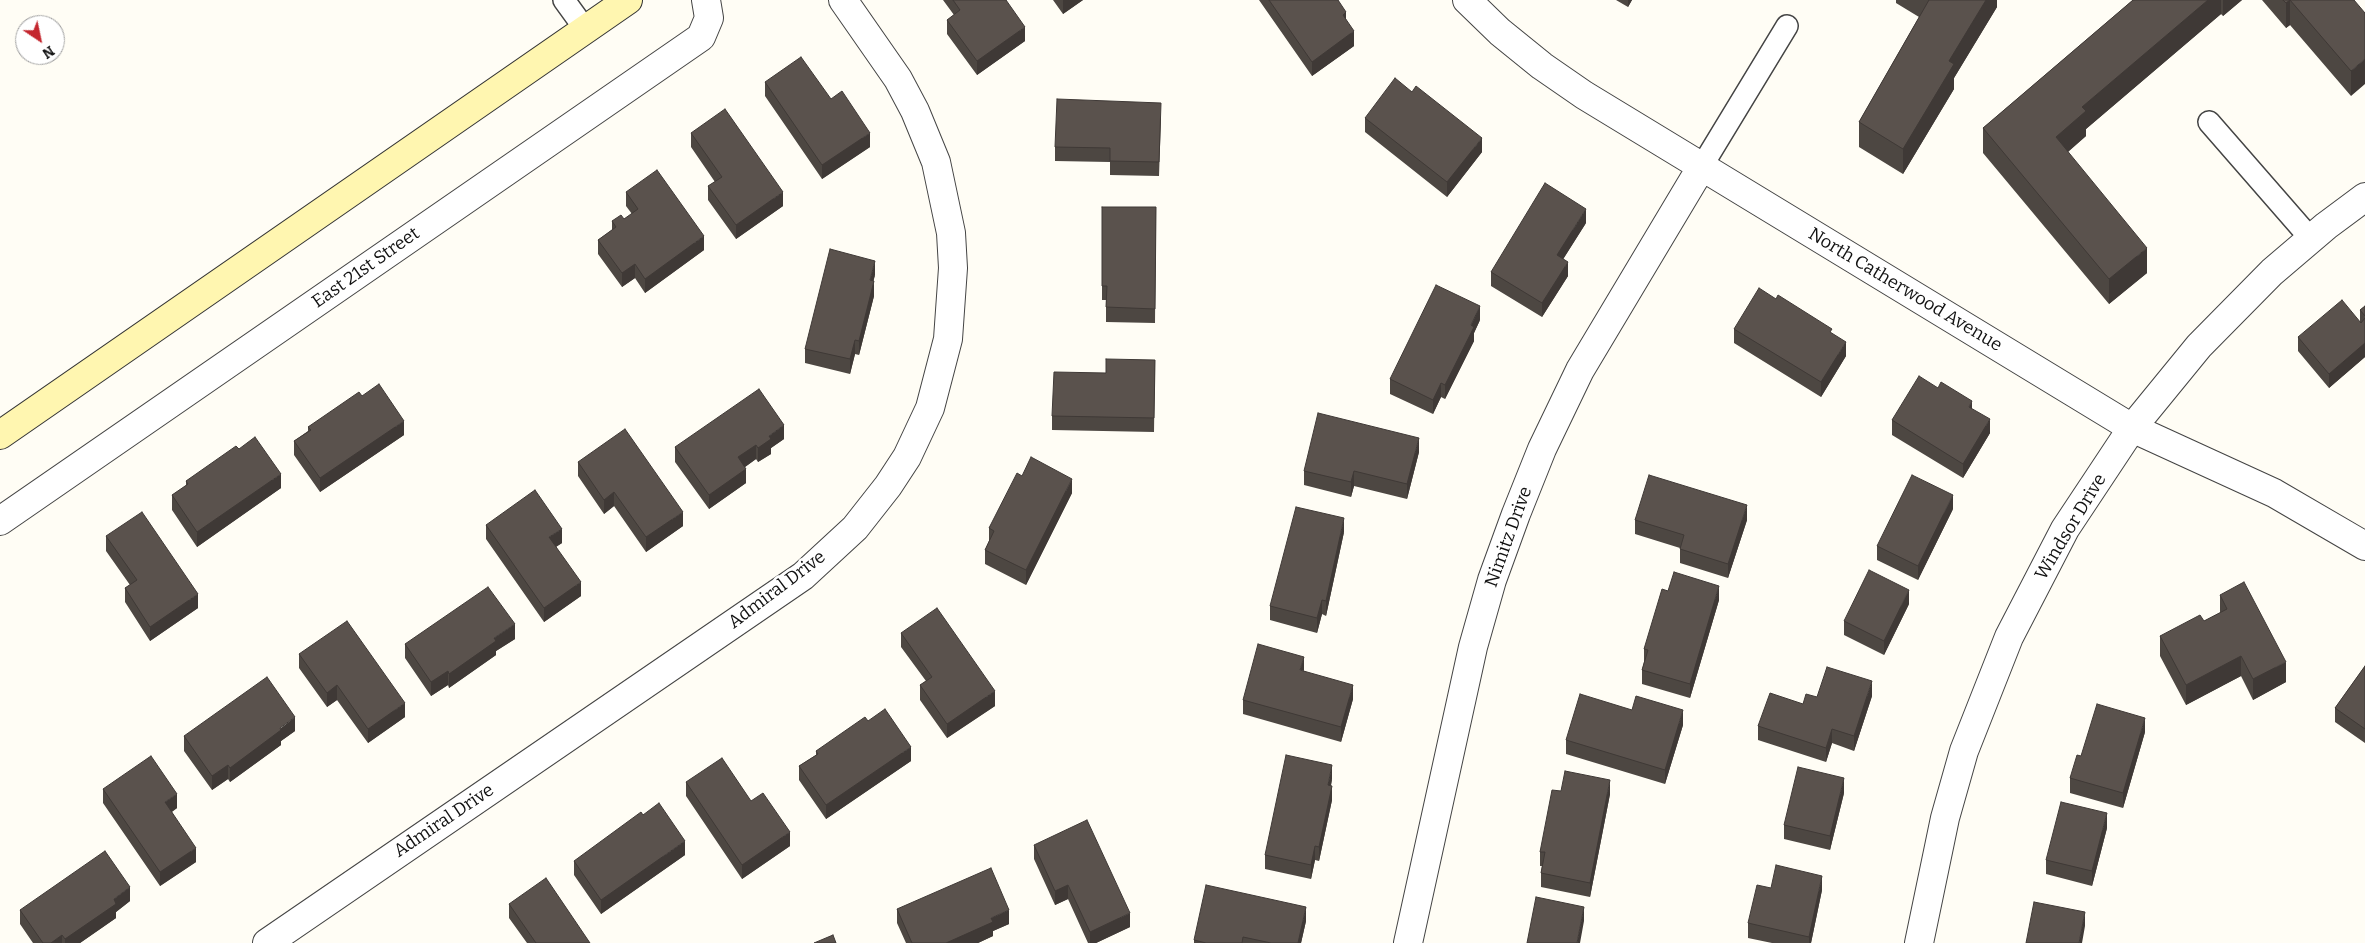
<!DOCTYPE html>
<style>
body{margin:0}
#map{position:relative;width:2365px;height:943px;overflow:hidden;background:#fffdf5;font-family:Bitter,serif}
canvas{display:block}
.north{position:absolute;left:15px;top:15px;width:50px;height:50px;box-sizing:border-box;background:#fff;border:1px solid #a0a0a0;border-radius:50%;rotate:146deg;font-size:14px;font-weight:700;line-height:20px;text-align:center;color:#111}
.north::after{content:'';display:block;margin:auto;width:18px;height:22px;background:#c4262e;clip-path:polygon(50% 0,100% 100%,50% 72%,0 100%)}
</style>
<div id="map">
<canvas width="2365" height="943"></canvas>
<div class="north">N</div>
</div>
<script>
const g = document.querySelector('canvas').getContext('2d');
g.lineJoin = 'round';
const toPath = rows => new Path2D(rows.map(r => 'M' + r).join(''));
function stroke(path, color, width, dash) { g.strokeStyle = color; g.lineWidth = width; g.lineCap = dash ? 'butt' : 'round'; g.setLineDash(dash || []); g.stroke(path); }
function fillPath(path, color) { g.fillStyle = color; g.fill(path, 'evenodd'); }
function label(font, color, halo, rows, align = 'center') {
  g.font = font + ' Bitter,serif'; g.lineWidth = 5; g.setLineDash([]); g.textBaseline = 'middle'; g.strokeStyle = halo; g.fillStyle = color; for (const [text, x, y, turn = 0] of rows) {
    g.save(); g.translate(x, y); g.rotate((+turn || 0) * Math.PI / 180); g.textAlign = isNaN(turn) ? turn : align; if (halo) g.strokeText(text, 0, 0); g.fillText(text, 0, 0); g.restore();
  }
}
const lane = toPath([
 [564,0,585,29],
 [2209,122,2311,239],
 [1702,166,1787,26]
]);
const street = toPath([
 [1467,0,1500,32,1542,66,1584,95,2132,428,2274,493,2365,546],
 [0,521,701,37,709,18,706,0],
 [267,943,803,576,855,528,888,486,907,457,930,408,948,339,953,268,951,233,936,162,915,111,898,79,843,0],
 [1408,943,1473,647,1492,580,1516,514,1542,449,1580,370,1702,166],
 [1919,943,1945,818,1964,751,2009,637,2065,529,2132,428,2199,346,2272,272,2326,226,2365,197]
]);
const secondary = toPath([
 [0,435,628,0]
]);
stroke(lane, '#444', 24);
stroke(street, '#444', 30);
stroke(secondary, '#333', 30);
stroke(lane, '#fff', 21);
stroke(street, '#fff', 28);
stroke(secondary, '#fff6b0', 28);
fillPath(toPath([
 [943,0,1006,0,1025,41,977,75,947,34,947,20,954,15],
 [1053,0,1083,0,1063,14],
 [1259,0,1338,0,1346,19,1354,46,1312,76],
 [1616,0,1632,0,1628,7],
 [1896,0,1997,0,1997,7,1954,78,1954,89,1903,174,1859,147,1859,122,1919,17,1896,3],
 [2133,0,2242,0,2223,16,2221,14,2086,129,2086,136,2068,152,2147,273,2109,304,1983,153,1983,128],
 [2262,0,2354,0,2351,96,2290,25,2286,28],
 [765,82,831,99,870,147,822,179,765,96],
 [1161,117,1159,176,1110,175,1110,162,1055,161,1055,147],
 [1365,118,1482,152,1447,197,1365,132],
 [691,133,783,206,736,239,708,200,708,186,715,182,691,147],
 [626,192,704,250,645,293,635,278,622,287,598,254,598,240,612,230,612,221,624,219,632,214,626,206],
 [1102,207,1156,207,1155,323,1106,322,1106,300,1102,300],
 [1586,223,1563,259,1568,276,1542,317,1491,286,1491,272],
 [875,275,873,281,874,296,859,355,855,354,850,374,805,363,805,349],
 [2365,306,2365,357,2329,388,2298,351,2298,337,2360,322,2360,310],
 [1480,320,1474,333,1474,341,1445,399,1441,397,1433,414,1390,394,1390,379],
 [1734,329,1846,356,1821,397,1734,343],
 [1155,360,1154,432,1052,430,1052,416,1106,373],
 [362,396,404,435,320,492,294,455,294,441,308,431,308,427],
 [1972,409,1990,433,1963,478,1892,435,1892,420],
 [784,439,771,448,771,454,758,462,756,459,745,467,746,483,709,509,675,462,675,447],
 [239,449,281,488,197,547,172,510,172,495,186,486,186,481],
 [1419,452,1407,499,1354,486,1351,497,1304,485,1304,471],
 [578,462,683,526,646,552,614,506,604,514,578,476],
 [1022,476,1072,493,1026,585,985,564,985,550,989,541,989,528],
 [1953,509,1918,580,1877,560,1877,546],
 [1635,520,1747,520,1728,578,1680,563,1680,548,1635,534],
 [486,525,562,543,556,547,581,596,544,622,486,539],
 [1344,532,1326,616,1322,614,1317,633,1270,620,1270,606],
 [106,536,198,608,150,641,125,602,125,588,130,585,106,551],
 [1668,591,1719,600,1690,698,1642,684,1642,670,1644,662,1644,649],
 [2220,595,2286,682,2253,700,2241,676,2186,705,2160,656,2160,636,2204,621,2220,613],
 [1909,604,1884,655,1844,635,1844,621],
 [901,633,995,706,947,738,920,700,920,685,926,681,901,647],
 [515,639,496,651,496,655,449,688,448,685,431,696,405,658,405,644],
 [299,654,405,717,368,743,337,700,327,707,299,668],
 [2365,666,2365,743,2335,722,2335,708],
 [1304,671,1353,699,1341,742,1243,714,1243,700],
 [1872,696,1854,751,1832,743,1826,762,1758,740,1758,726,1817,697],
 [1632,710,1683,725,1665,784,1566,754,1566,740],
 [868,721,911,761,826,819,799,780,799,766,816,755,816,751],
 [295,731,281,741,281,745,230,782,228,779,212,790,184,751,184,736],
 [2145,732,2123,808,2070,793,2070,778,2081,756],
 [1332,779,1331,786,1332,800,1319,861,1315,860,1311,879,1265,869,1265,855],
 [686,782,751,801,790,846,742,879,686,796],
 [103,789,177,808,172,812,196,862,160,886,103,803],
 [1561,791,1610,794,1590,897,1541,887,1541,873,1542,866,1540,866,1540,852],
 [1844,793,1830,850,1784,839,1784,825],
 [2107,828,2092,886,2046,874,2046,860],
 [1034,845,1130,927,1096,943,1088,943,1068,899,1055,905,1034,859],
 [685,855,601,914,574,875,574,861],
 [1822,890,1811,943,1772,943,1748,938,1748,923],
 [130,901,116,912,116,918,80,943,33,943,20,924,20,910],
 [509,904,590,943,527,943,509,918],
 [897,909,1009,924,993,931,993,936,978,943,906,943,897,923],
 [1306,921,1301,943,1194,943,1194,940]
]), '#4d4742');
fillPath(toPath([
 [1063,0,1083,0,1063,14],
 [1628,0,1632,0,1628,7],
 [1986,0,1997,0,1997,7,1954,78,1954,89,1903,174,1903,149,1949,61],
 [2208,0,2221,0,2221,14,2086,129,2086,136,2056,162,2056,137,2082,107],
 [2223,0,2242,0,2223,16],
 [2290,0,2290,25,2286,28,2286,3],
 [1346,12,1346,26,1343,15],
 [1025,27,1025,41,977,75,977,61],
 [1354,31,1354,46,1312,76,1312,62],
 [2365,59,2365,84,2351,96,2351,71],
 [870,133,870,147,822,179,822,165],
 [1482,138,1482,152,1447,197,1447,182],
 [783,192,783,206,736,239,736,225],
 [1586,209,1586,223,1557,269,1557,255],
 [704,236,704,250,645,293,645,279],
 [2147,248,2147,273,2109,304,2109,279],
 [875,261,875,275,870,295,870,280],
 [1568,262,1568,276,1542,317,1542,303],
 [635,264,635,278,622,287,622,273],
 [874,281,874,296,859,355,859,341],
 [1480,306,1480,320,1474,333,1474,341,1445,399,1445,385,1471,325],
 [855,340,855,354,850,374,850,359],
 [1846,342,1846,356,1821,397,1821,382],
 [2365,343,2365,357,2329,388,2329,374],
 [1441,383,1441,397,1433,414,1433,400],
 [1972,401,1972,415,1969,407],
 [1990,419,1990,433,1963,478,1963,464],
 [404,421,404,435,320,492,320,478],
 [784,425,784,439,771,448,771,454,758,462,758,448,769,436],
 [1419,438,1419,452,1407,499,1407,484],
 [756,445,756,459,738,472,738,457],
 [746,469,746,483,709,509,709,495],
 [1354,471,1354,486,1351,497,1351,482],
 [281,474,281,488,197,547,197,532],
 [1072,479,1072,493,1026,585,1026,570],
 [614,492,614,506,604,514,604,500],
 [1953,495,1953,509,1918,580,1918,566],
 [1747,505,1747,520,1728,578,1728,564],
 [683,512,683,526,646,552,646,537],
 [1344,518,1344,532,1326,616,1326,601],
 [562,529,562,543,549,551,549,537],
 [581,582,581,596,544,622,544,608],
 [1719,586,1719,600,1690,698,1690,684],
 [1909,590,1909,604,1884,655,1884,641],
 [198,594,198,608,150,641,150,627],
 [1322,600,1322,614,1317,633,1317,618],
 [515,624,515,639,496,651,496,655,449,688,449,674,494,638],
 [2241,656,2241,676,2186,705,2186,685],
 [1304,657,1304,671,1300,670],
 [2286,662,2286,682,2253,700,2253,679],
 [448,671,448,685,431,696,431,682],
 [1872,681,1872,696,1854,751,1854,736],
 [337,685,337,700,327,707,327,693],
 [1353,685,1353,699,1341,742,1341,727],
 [995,691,995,706,947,738,947,724],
 [405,703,405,717,368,743,368,729],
 [1683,710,1683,725,1665,784,1665,770],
 [295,717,295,731,281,741,281,745,230,782,230,768],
 [2145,718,2145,732,2123,808,2123,793],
 [1832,729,1832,743,1826,762,1826,748],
 [911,747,911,761,826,819,826,805],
 [228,765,228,779,212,790,212,776],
 [1332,765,1332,779,1328,800,1328,785],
 [1844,778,1844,793,1830,850,1830,836],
 [1610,780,1610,794,1590,897,1590,883],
 [1332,786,1332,800,1319,861,1319,847],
 [177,794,177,808,165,816,165,802],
 [2107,813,2107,828,2092,886,2092,871],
 [790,832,790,846,742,879,742,865],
 [685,841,685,855,601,914,601,900],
 [1315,846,1315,860,1311,879,1311,865],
 [196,848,196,862,160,886,160,872],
 [1822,876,1822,890,1811,943,1809,943,1809,937],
 [1068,885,1068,899,1055,905,1055,891],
 [130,887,130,901,116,912,116,918,80,943,65,943,65,939,114,899],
 [1306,907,1306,921,1301,943,1298,943],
 [1584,907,1584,921,1580,943,1577,943],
 [1009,910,1009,924,993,931,993,936,978,943,946,943,991,918],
 [2085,912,2085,926,2082,943,2079,943],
 [1130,913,1130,927,1096,943,1090,943,1090,932],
 [62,935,62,943,51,943]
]), '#3f3936');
const building = toPath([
 [953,0,1006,0,1025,27,977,61,947,20,960,10,953,0],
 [1269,0,1338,0,1346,12,1343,15,1354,31,1312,62,1269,0],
 [1929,0,1986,0,1949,61,1954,64,1903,149,1859,122,1929,0],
 [2133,0,2208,0,2082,107,2086,111,2056,137,2147,248,2109,279,1983,128,2133,0],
 [2283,0,2290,0,2286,3,2283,0],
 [2290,0,2354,0,2365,13,2365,59,2351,71,2290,0],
 [801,57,831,99,842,91,870,133,822,165,765,82,801,57],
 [1395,78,1412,92,1416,86,1482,138,1447,182,1365,118,1395,78],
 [1057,99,1161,103,1159,162,1110,161,1110,148,1055,147,1057,99],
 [725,109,783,192,736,225,708,186,722,177,691,133,725,109],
 [657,170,704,236,645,279,635,264,622,273,598,240,616,227,612,221,621,215,624,219,638,209,626,192,657,170],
 [1545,183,1586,209,1557,255,1568,262,1542,303,1491,272,1545,183],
 [1102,207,1156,207,1155,309,1106,307,1107,286,1102,286,1102,207],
 [830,249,875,261,870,280,874,281,859,341,855,340,850,359,805,349,830,249],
 [1436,285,1480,306,1471,325,1474,327,1445,385,1441,383,1433,400,1390,379,1436,285],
 [1759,288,1776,299,1778,295,1832,329,1830,332,1846,342,1821,382,1734,329,1759,288],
 [2342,300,2361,323,2365,318,2365,343,2329,374,2298,337,2342,300],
 [2365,306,2365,316,2360,310,2365,306],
 [1106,359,1155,360,1154,418,1052,416,1054,372,1106,373,1106,359],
 [1919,376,1938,388,1941,382,1972,401,1969,407,1990,419,1963,464,1892,420,1919,376],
 [379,384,404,421,320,478,294,441,311,430,308,427,359,392,362,396,379,384],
 [759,389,784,425,769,436,771,439,758,448,756,445,738,457,746,469,709,495,675,447,759,389],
 [1318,413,1419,438,1407,484,1354,471,1351,482,1304,471,1318,413],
 [625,429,683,512,646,537,614,492,604,500,578,462,625,429],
 [255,437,281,474,197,532,172,495,188,484,186,481,236,446,239,449,255,437],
 [1031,457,1072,479,1026,570,985,550,994,531,989,528,1017,473,1022,476,1031,457],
 [1649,475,1747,505,1728,564,1680,549,1684,535,1635,520,1649,475],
 [1912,475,1953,495,1918,566,1877,546,1912,475],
 [535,490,562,529,549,537,581,582,544,608,486,525,535,490],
 [1296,507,1344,518,1326,601,1322,600,1317,618,1270,606,1296,507],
 [142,512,198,594,150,627,125,588,137,580,106,536,142,512],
 [1869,570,1909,590,1884,641,1844,621,1869,570],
 [1674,572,1719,586,1690,684,1642,670,1648,650,1644,649,1662,589,1668,591,1674,572],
 [2244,582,2286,662,2253,679,2241,656,2186,685,2160,636,2200,615,2204,621,2227,609,2220,595,2244,582],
 [488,587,515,624,494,638,496,641,449,674,448,671,431,682,405,644,488,587],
 [937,608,995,691,947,724,920,685,932,677,901,633,937,608],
 [347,621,405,703,368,729,337,685,327,693,299,654,347,621],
 [1258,644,1304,657,1300,670,1353,685,1341,727,1243,700,1258,644],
 [2365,666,2365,729,2335,708,2365,666],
 [1827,667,1872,681,1854,736,1832,729,1826,748,1758,726,1770,693,1803,704,1806,694,1817,697,1827,667],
 [267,677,295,717,280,728,281,730,230,768,228,765,212,776,184,736,267,677],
 [1580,694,1632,710,1636,696,1683,710,1665,770,1566,740,1580,694],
 [2097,704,2145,718,2123,793,2070,778,2077,755,2081,756,2097,704],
 [885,709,911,747,826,805,799,766,818,754,816,751,865,717,868,721,885,709],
 [1286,755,1332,765,1328,785,1332,786,1319,847,1315,846,1311,865,1265,855,1286,755],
 [151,756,177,794,165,802,196,848,160,872,103,789,151,756],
 [722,758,751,801,763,793,790,832,742,865,686,782,722,758],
 [1798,767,1844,778,1830,836,1784,825,1798,767],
 [1565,771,1610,780,1590,883,1541,873,1545,852,1540,852,1552,790,1561,791,1565,771],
 [2061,802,2107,813,2092,871,2046,860,2061,802],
 [659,803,685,841,601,900,574,861,641,812,643,815,659,803],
 [1087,820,1130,913,1090,932,1068,885,1055,891,1034,845,1087,820],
 [105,851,130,887,114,899,116,904,65,939,62,935,51,943,43,943,20,910,105,851],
 [1776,865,1822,876,1809,937,1748,923,1757,885,1771,888,1776,865],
 [991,868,1009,910,991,918,993,922,946,943,912,943,897,909,991,868],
 [546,878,590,943,536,943,509,904,546,878],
 [1206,885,1306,907,1298,943,1271,943,1243,937,1242,943,1206,943,1194,940,1206,885],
 [1536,897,1584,907,1577,943,1527,943,1536,897],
 [2034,902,2085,912,2079,943,2026,943,2034,902],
 [833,935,836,943,814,943,833,935]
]);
fillPath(building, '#5a524d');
stroke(building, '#3f3936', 1);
label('18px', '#111', '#fff', [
 ["East 21st Street",366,268,-35],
 ["North Catherwood Avenue",1905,290,31],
 ["Windsor Drive",2071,527,-59],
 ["Nimitz Drive",1509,537,-70],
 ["Admiral Drive",777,590,-37],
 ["Admiral Drive",444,821,-34]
]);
</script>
